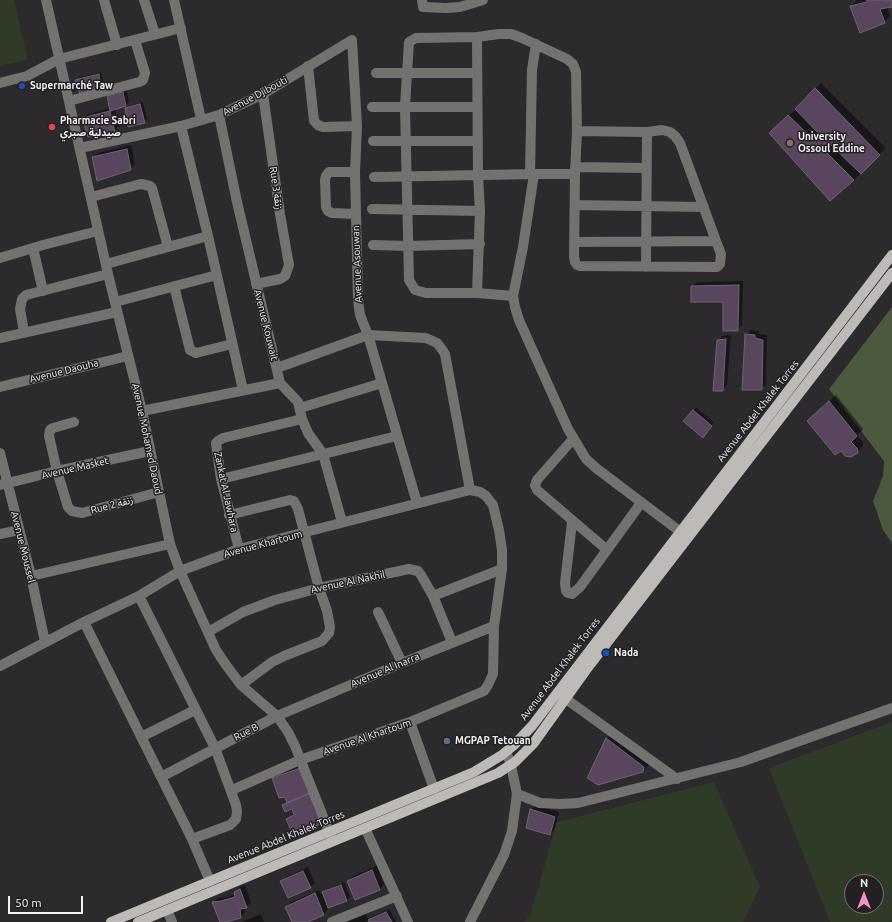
<!DOCTYPE html>
<meta charset="utf-8">
<style>
body{margin:0}
#map{position:relative;width:892px;height:922px;overflow:hidden;background:#2c2a2d;font-family:Ubuntu,sans-serif}
canvas{display:block}
.north{position:absolute;left:844px;top:874px;width:40px;height:40px;box-sizing:border-box;background:#232023;border:1px solid #767476;border-radius:50%;rotate:0deg;font-size:11px;font-weight:700;line-height:16px;text-align:center;color:#f3f1f3}
.north::after{content:'';display:block;margin:auto;width:14px;height:18px;background:#fd8ebf;clip-path:polygon(50% 0,100% 100%,50% 72%,0 100%)}
.scale{position:absolute;left:8px;top:896px;width:75px;height:18px;box-sizing:border-box;border:2px solid #f3f1f3;border-top:0;padding-left:5px;font-size:12px;line-height:14px;white-space:nowrap;color:#f3f1f3;-webkit-text-stroke:3px #232023;paint-order:stroke}
</style>
<div id="map">
<canvas width="892" height="922"></canvas>
<div class="north">N</div>
<div class="scale">50 m</div>
</div>
<script>
const g = document.querySelector('canvas').getContext('2d');
g.lineJoin = 'round';
function fillPath(path, color) { g.fillStyle = color; g.fill(path, 'evenodd'); }
const toPath = rows => new Path2D(rows.map(r => 'M' + r).join(''));
function stroke(path, color, width, dash) { g.strokeStyle = color; g.lineWidth = width; g.lineCap = dash ? 'butt' : 'round'; g.setLineDash(dash || []); g.stroke(path); }
function label(font, color, halo, rows, align = 'center') {
  g.font = font + ' Ubuntu,"Noto Sans Arabic",sans-serif'; g.lineWidth = 3; g.setLineDash([]); g.textBaseline = 'middle'; g.strokeStyle = halo; g.fillStyle = color; for (const [text, x, y, turn = 0] of rows) {
    g.save(); g.translate(x, y); g.rotate((+turn || 0) * Math.PI / 180); g.textAlign = isNaN(turn) ? turn : align; if (halo) g.strokeText(text, 0, 0); g.fillText(text, 0, 0); g.restore();
  }
}
fillPath(toPath([
 [0,0,14,0,28,60,0,66],
 [892,722,892,920,888,922,830,922,769,768],
 [852,882,876,882,876,906,852,906],
 [714,782,760,887,743,922,525,922,531,913,557,822]
]), '#2f3a27');
fillPath(toPath([
 [892,307,892,543,883,530,873,501,883,476,884,461,829,389]
]), '#4b5a3f');
fillPath(toPath([
 [857,0,892,0,892,6,887,6,890,16,884,22,851,6],
 [101,72,104,85,101,88,76,81,79,78],
 [821,83,886,148,854,180,777,127,795,110],
 [126,89,129,102,126,105,115,109,119,126,114,131,83,118,88,114,111,108,108,97,111,94],
 [143,102,147,119,144,122,126,109,129,106],
 [131,145,135,164,130,169,94,157,98,153],
 [743,281,742,325,737,330,724,301,692,287,697,282],
 [751,330,759,331,759,334,767,335,766,384,761,389,746,334],
 [731,335,727,385,723,390,718,341,722,336],
 [836,395,863,429,857,436,863,442,863,446,857,452,814,415],
 [696,408,714,422,706,434,684,420],
 [613,732,649,760,649,765,642,771,588,777,607,738],
 [305,764,327,817,287,819,295,813,292,807,283,805,288,801,273,778,278,773],
 [536,805,559,812,554,830,550,834,531,810],
 [377,866,384,884,380,889,355,899,348,881,353,876],
 [308,867,315,883,310,887,281,881,286,877],
 [344,882,350,897,347,900,327,907,328,909,324,914,306,922,293,922,287,907,291,902,319,890,321,894,326,890],
 [245,885,251,902,247,907,244,907,245,912,241,917,221,922,213,902,218,898,227,897,236,894,235,892,240,887],
 [389,909,396,922,347,922,366,914,369,921,372,917],
 [261,914,264,922,242,922]
]), '#0007');
const building = toPath([
 [867,0,892,0,892,7,880,9,885,23,860,33,850,6,867,2,867,0],
 [99,74,101,89,80,94,75,80,99,74],
 [815,88,880,155,861,174,830,144,823,149,854,180,830,201,769,133,788,115,816,142,822,137,795,109,815,88],
 [123,92,126,106,110,111,107,96,123,92],
 [140,104,145,123,128,127,125,108,140,104],
 [110,111,115,132,88,137,82,118,110,111],
 [127,149,131,170,97,181,92,157,127,149],
 [739,285,738,331,723,331,723,302,691,302,691,286,739,285],
 [745,334,755,335,755,338,763,340,762,390,742,390,745,334],
 [726,339,723,391,713,391,717,340,726,339],
 [829,401,857,436,851,442,857,448,858,453,851,457,845,456,841,451,835,455,807,421,829,401],
 [693,410,712,426,703,438,683,421,693,410],
 [606,738,644,767,643,772,598,785,587,778,606,738],
 [300,768,310,793,287,803,285,797,279,798,272,778,300,768],
 [310,793,323,823,293,835,286,819,294,815,292,809,285,812,282,805,310,793],
 [530,809,555,817,550,835,526,828,530,809],
 [372,870,380,890,355,900,347,881,372,870],
 [303,871,311,888,288,898,280,881,303,871],
 [341,885,347,901,328,908,322,892,341,885],
 [240,889,247,908,240,909,241,918,226,922,220,922,212,902,221,901,235,897,234,892,240,889],
 [315,893,324,915,308,922,292,922,285,907,315,893],
 [386,912,392,922,369,922,368,920,386,912]
]);
fillPath(building, '#59455d');
stroke(building, '#6b686c', 1);
stroke(toPath([
 [46,0,108,274,142,411,170,544,180,571,216,650,226,665,241,685,277,716,288,732,295,746,332,839],
 [104,0,117,45],
 [144,0,155,34],
 [174,0,201,119],
 [422,0,423,7,446,8,460,7,483,0],
 [477,37,478,175,480,211,477,293],
 [308,66,314,121,318,125,323,127,357,126],
 [376,73,477,73],
 [0,83,27,76,59,59,181,28],
 [69,101,139,82,143,80,145,73,135,40],
 [372,107,477,107],
 [219,115,237,202,280,383,298,402,302,419,308,433,323,454,342,522],
 [181,126,208,236,243,390],
 [373,141,478,141],
 [80,148,181,126,219,115,263,94,352,40,357,126,355,172,358,300,360,315,368,335,417,503],
 [575,167,646,168],
 [355,172,329,172,326,176,325,180,326,207,328,211,332,213,356,214],
 [530,174,532,70,536,44],
 [534,174,523,247,513,296,515,307,519,320,568,429,586,459,596,468,686,536],
 [374,177,534,174,575,174],
 [91,197,141,184,150,186,152,188,168,247],
 [575,205,704,207],
 [372,209,480,211],
 [574,242,716,241],
 [373,245,408,246,480,244],
 [33,248,43,291],
 [0,258,43,245,98,231],
 [106,264,208,236],
 [646,267,647,132],
 [256,284,280,279,285,276,289,265,280,214,263,94],
 [174,286,190,350,196,353,232,344],
 [513,296,477,293,426,293,415,290,409,280,405,106,409,42,416,38,477,37,499,34,511,34,522,38,567,59,573,64,576,72,577,131,575,174,574,257,575,262,577,265,580,266,717,267,720,264,721,254,716,241,680,143,675,136,670,132,662,130,647,132,577,131],
 [115,302,217,275],
 [24,332,20,309,22,299,26,295,108,274],
 [0,338,117,312],
 [277,368,368,335,426,338,437,343,441,348,445,354,470,490],
 [0,387,128,356],
 [300,408,382,383],
 [142,411,280,383],
 [74,422,53,428,50,430,49,436,57,471,68,507,72,511,82,513,159,492],
 [573,439,537,480,535,485,537,490,606,549],
 [0,453,31,576,45,642],
 [221,479,397,436],
 [0,485,57,471,150,451],
 [229,515,290,500,294,501,298,509,319,588,327,611,330,627,329,633,322,641,284,656,272,662,241,685],
 [572,522,565,583,566,591,568,593,572,594,580,587,641,503],
 [0,534,19,530],
 [239,549,221,479,216,443,218,441,223,438,302,419],
 [31,576,170,544],
 [139,596,215,748,236,805,237,811,236,819,230,825,192,839],
 [433,596,502,569],
 [378,612,402,663],
 [84,622,192,839,210,881],
 [208,632,243,612,275,600,319,588,409,569,418,571,421,575,433,596,452,642],
 [0,666,84,622,139,596,180,571,239,549,470,490,480,492,486,496,493,505,499,530,502,550,502,569,494,626,493,674,488,685,484,691,410,722,300,760,232,790],
 [566,699,677,779],
 [410,722,434,789],
 [141,737,195,710],
 [161,777,277,716,402,663,494,626],
 [517,794,540,803,560,804,578,803,741,762,892,708],
 [365,828,408,922],
 [167,910,172,922],
 [332,922,397,896],
 [470,922,504,855,512,831,517,794,511,765,506,752]
]), '#747271', 10);
stroke(toPath([
 [111,922,474,772,502,755,514,745,532,726,892,255],
 [138,922,498,773,515,762,533,744,586,670,892,273]
]), '#bebab7', 10);
for (const [x, y, r, color] of [
 [22,86,4,"#1a4fb4"],
 [52,127,4,"#e0444e"],
 [790,143,4,"#8d6e63"],
 [606,653,4,"#1a4fb4"],
 [447,741,4,"#5c6f8a"]
]) { const dot = new Path2D(); dot.arc(x, y, r, 0, 2 * Math.PI); g.fillStyle = color; g.fill(dot); stroke(dot, '#232023', 1.5); }
label('bold 10px', '#f3f1f3', '#232023', [
 ["Supermarché Taw",30,86],
 ["Pharmacie Sabri",60,121],
 ["صيدلية صبري",60,133],
 ["University",798,137],
 ["Ossoul Eddine",798,149],
 ["Nada",614,653],
 ["MGPAP Tetouan",455,741]
], 'left');
label('10px', '#f3f1f3', '#232023', [
 ["Avenue Djibouti",255,96,-28],
 ["Rue 3 زنقة",276,188,82],
 ["Avenue Asouwan",357,264,-92],
 ["Avenue Kouwait",266,325,76],
 ["Avenue Daouha",64,371,-14],
 ["Avenue Abdel Khalek Torres",758,411,-52],
 ["Avenue Mohamed Daoud",147,439,78],
 ["Avenue Masket",75,468,-13],
 ["Zankat Al Jawhara",226,492,78],
 ["Rue 2 زنقة",112,505,-15],
 ["Avenue Khartoum",263,544,-15],
 ["Avenue Moussel",23,547,76],
 ["Avenue Al Nakhil",348,582,-12],
 ["Avenue Abdel Khalek Torres",560,669,-53],
 ["Avenue Al Inarra",385,670,-23],
 ["Rue B",246,732,-27],
 ["Avenue Al Khartoum",367,737,-19],
 ["Avenue Abdel Khalek Torres",286,837,-22]
]);
</script>
